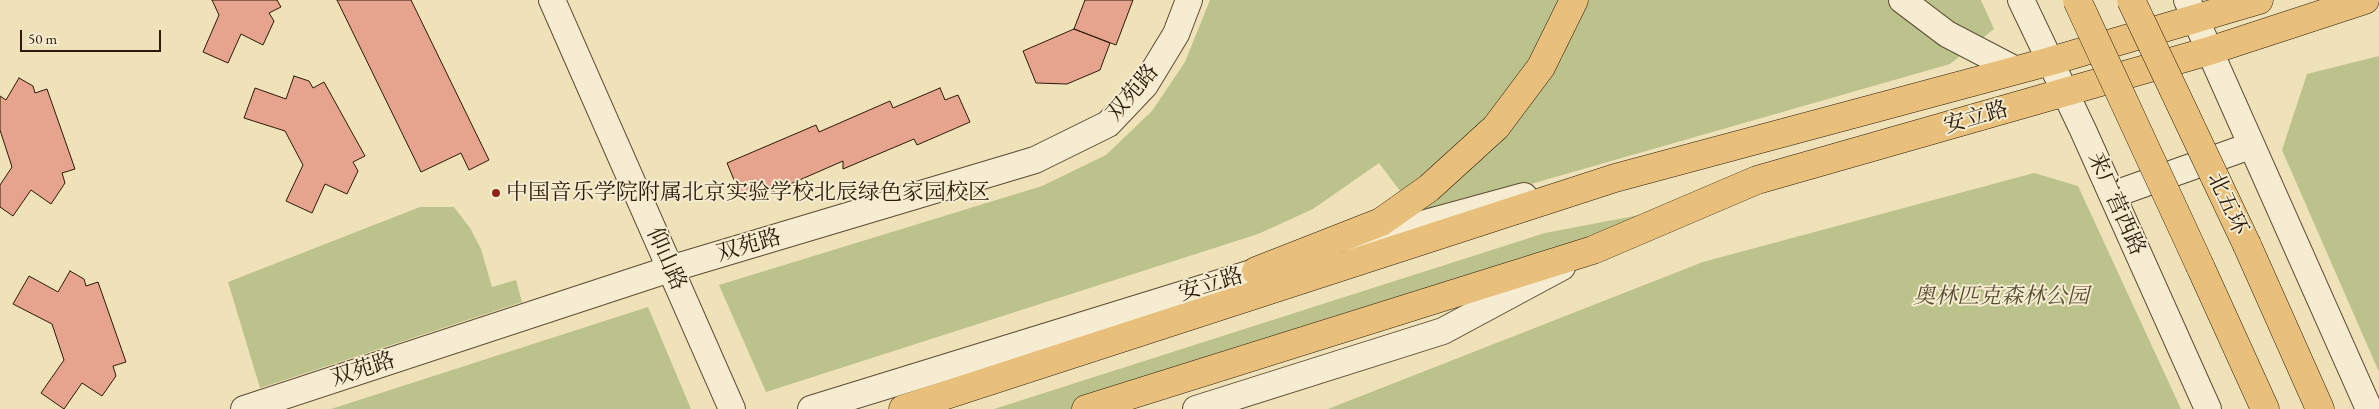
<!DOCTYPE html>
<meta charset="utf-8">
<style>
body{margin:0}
#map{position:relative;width:2379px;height:409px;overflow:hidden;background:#efe1b8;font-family:"EB Garamond",serif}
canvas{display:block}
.scale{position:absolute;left:20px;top:30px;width:141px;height:22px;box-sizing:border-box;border:2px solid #2c1b08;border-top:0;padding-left:6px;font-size:15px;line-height:18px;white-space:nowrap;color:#2c1b08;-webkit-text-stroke:4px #f5ecd1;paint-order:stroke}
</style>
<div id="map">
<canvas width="2379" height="409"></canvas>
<div class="scale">50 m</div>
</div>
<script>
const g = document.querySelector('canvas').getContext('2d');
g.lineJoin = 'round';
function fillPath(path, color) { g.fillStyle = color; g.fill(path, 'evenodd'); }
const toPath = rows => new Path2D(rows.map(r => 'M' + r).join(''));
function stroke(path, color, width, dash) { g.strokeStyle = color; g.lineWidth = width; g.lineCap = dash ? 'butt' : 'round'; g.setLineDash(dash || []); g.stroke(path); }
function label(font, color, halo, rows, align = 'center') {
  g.font = font + ' "EB Garamond","Noto Serif SC",serif'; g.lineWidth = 4; g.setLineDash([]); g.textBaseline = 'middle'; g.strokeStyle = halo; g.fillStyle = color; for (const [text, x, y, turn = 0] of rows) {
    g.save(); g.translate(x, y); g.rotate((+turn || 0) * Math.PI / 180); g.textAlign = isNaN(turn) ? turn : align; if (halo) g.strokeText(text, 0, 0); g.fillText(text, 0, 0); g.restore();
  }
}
fillPath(toPath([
 [1210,0,1981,0,1994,29,1950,64,1419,216,1379,163,1313,209,1258,234,766,392,719,285,1042,186,1106,155,1152,111,1185,62],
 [2379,56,2379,372,2282,150,2307,74],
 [2034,173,2078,186,2181,409,1328,409,1703,262],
 [420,207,454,207,470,228,481,249,492,287,516,280,522,302,260,388,228,282],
 [1676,208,1094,409,994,409,1545,233],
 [648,307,691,409,331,409]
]), '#bcc28c');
const building = toPath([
 [212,0,277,0,281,7,269,13,274,21,263,45,241,34,228,63,203,52,219,15,212,0],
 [337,0,411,0,489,160,469,170,461,153,421,172,337,0],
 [1085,0,1133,0,1116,45,1074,29,1085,0],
 [1074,29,1110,43,1100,70,1067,84,1036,83,1023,51,1074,29],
 [294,76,309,81,313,88,324,82,365,156,353,162,358,171,347,194,325,184,312,213,286,201,303,165,285,131,244,118,255,88,286,99,294,76],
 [19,78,33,86,35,93,47,89,75,169,62,173,65,183,51,204,31,190,13,216,0,207,0,185,12,167,0,130,0,96,6,100,19,78],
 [940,88,945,100,958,95,970,122,917,145,914,139,843,169,843,161,772,192,770,187,742,199,727,163,816,125,819,132,890,101,893,108,940,88],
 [70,271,84,279,86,286,98,282,126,362,113,366,116,376,102,396,82,383,64,409,41,393,64,360,52,324,13,304,29,276,58,292,70,271]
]);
fillPath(building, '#e6a38d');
stroke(building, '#2c1b08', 1);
const minor = toPath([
 [552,0,732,409],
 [1902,0,1947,34,2016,70],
 [2021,0,2083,130,2208,409],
 [2187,0,2369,409],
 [2112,195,2250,146],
 [1356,242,1524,196],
 [244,409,670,269,1035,160,1108,124,1145,85,1176,34,1189,0],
 [811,409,1278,265],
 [1196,409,1443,331,1562,267]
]);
const major = toPath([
 [903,409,1615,178,2051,61,2259,0],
 [1086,409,1593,250,1757,180,2209,51,2365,0]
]);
const highway = toPath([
 [2247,245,2320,409],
 [2200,266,2265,409],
 [1256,271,1381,222,1429,188,1496,127,1541,67,1574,0]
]);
stroke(minor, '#5d4c34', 28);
stroke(major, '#2c1b08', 29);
stroke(highway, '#2c1b08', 29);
stroke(minor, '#f5ecd1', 26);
stroke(major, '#e8c07c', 28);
stroke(highway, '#e8c07c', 28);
const highwayBridge = toPath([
 [2077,0,2200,266],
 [2131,0,2247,245]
]);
stroke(highwayBridge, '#2c1b08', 29, []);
stroke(highwayBridge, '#e8c07c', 28);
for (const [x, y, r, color] of [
 [496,193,5,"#8f2418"]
]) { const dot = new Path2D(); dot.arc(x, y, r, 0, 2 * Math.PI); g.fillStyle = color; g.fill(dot); stroke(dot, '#f5ecd1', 2); }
label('22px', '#2c1b08', '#f5ecd1', [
 ["双苑路",1133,93,-50],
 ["安立路",1976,118,-16],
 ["来广营西路",2116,204,66],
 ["北五环",2227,204,65],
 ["双苑路",749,246,-16],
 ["仰山路",666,259,66],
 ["安立路",1211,285,-17],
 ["双苑路",363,370,-18]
]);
label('22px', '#2c1b08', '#f5ecd1', [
 ["中国音乐学院附属北京实验学校北辰绿色家园校区",506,193]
], 'left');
label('italic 22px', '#574d30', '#f5ecd1', [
 ["奥林匹克森林公园",2001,297]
]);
</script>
